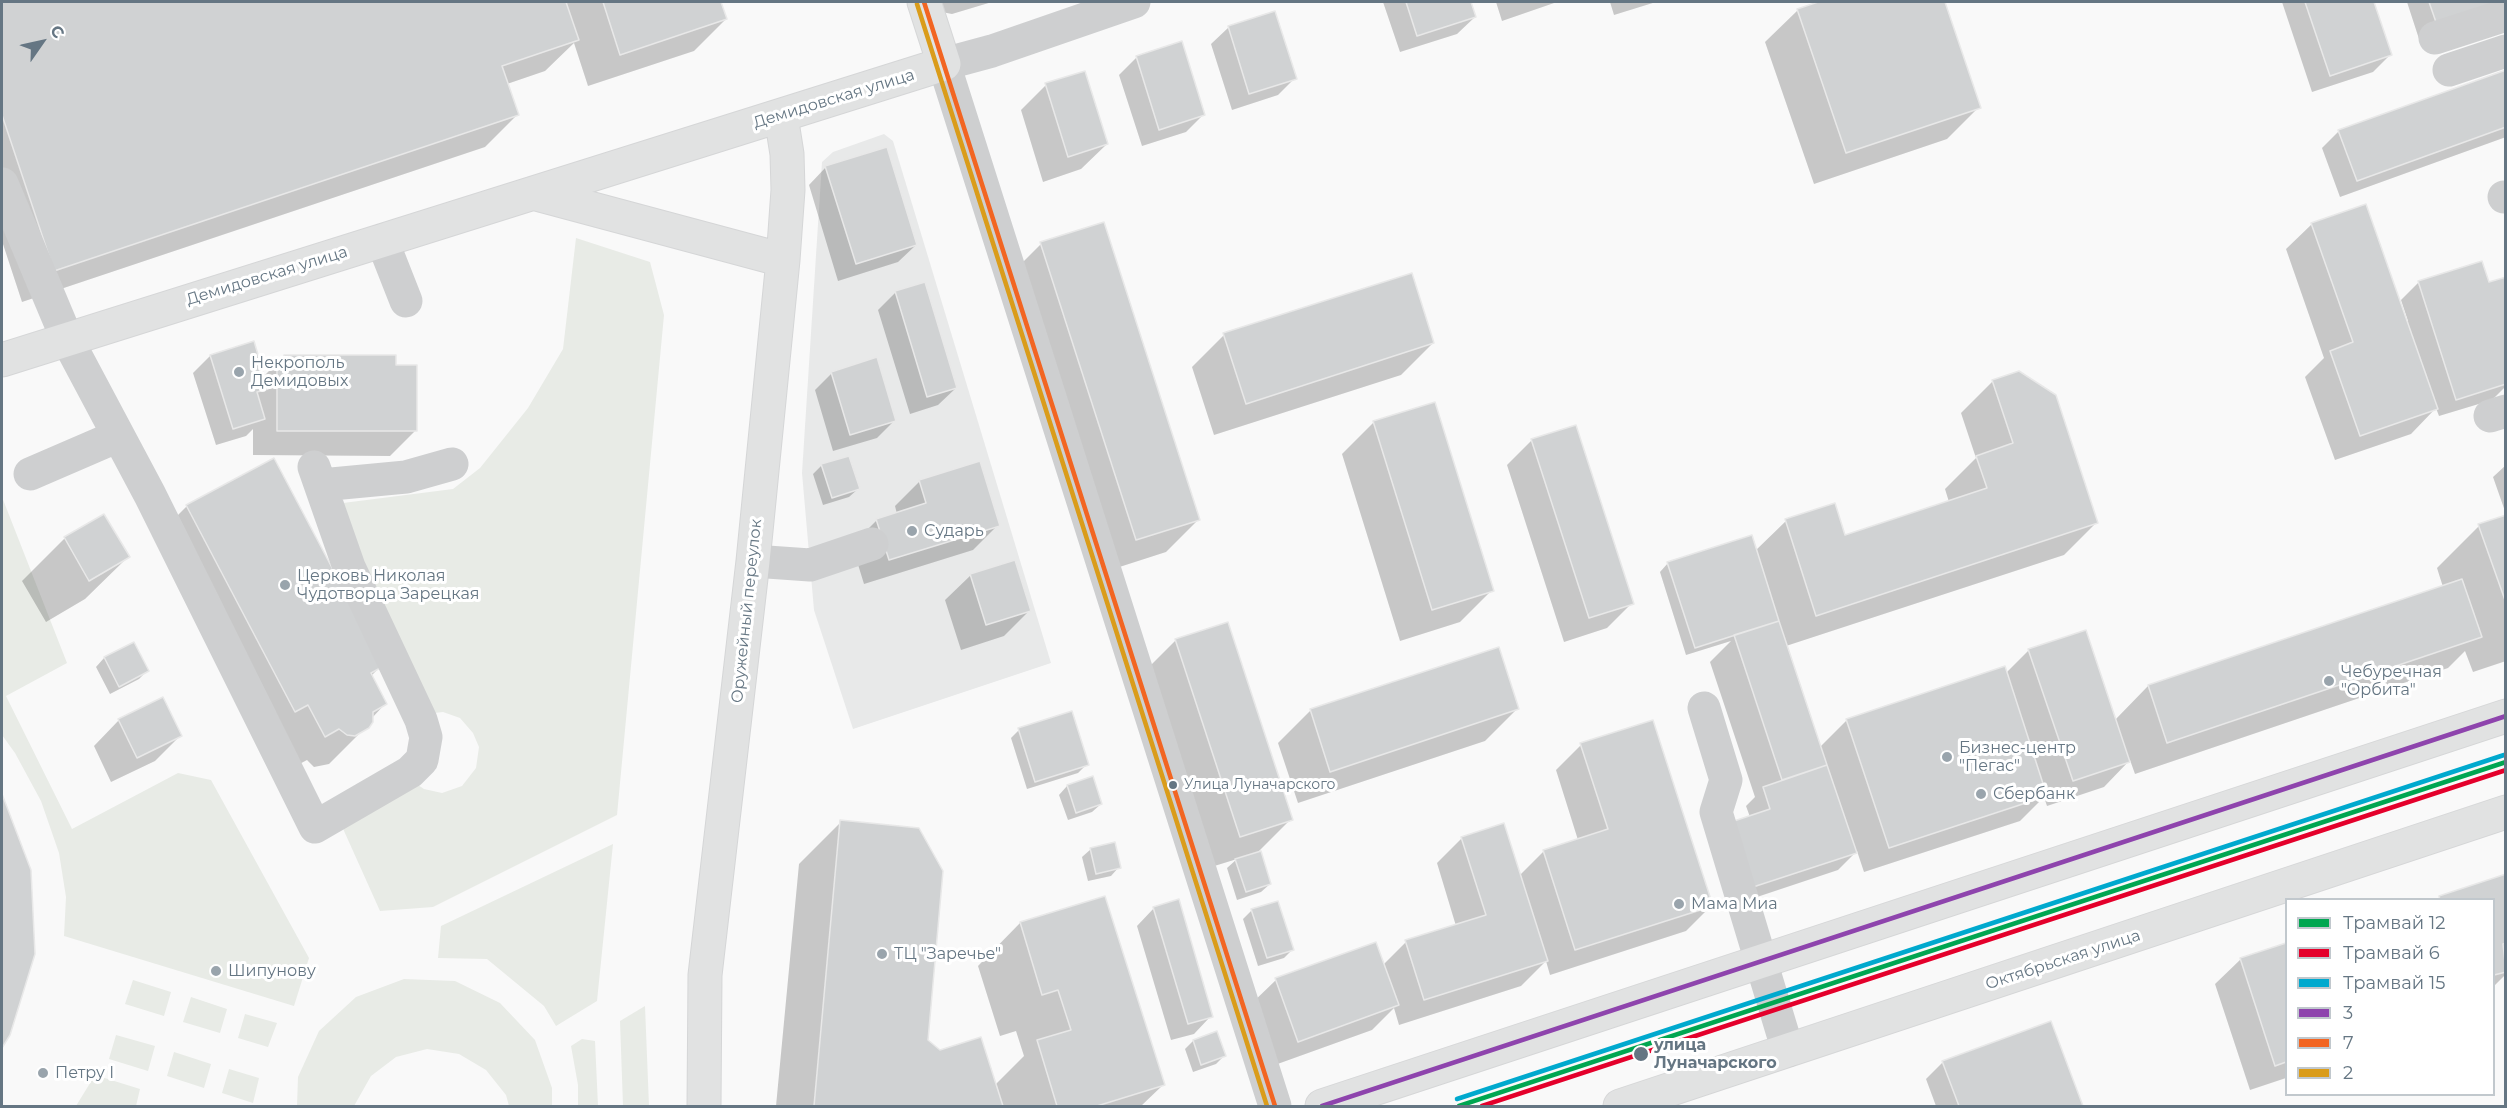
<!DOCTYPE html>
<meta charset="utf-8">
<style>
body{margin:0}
#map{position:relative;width:2507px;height:1108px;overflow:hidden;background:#f9f9f9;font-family:Montserrat,sans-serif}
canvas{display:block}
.frame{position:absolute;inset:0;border:3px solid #657683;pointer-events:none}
.legend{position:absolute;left:2285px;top:898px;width:210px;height:198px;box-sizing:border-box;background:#fff;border:2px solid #c1c8cd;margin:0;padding:8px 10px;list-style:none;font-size:18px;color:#657683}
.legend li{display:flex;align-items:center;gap:12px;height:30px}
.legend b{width:30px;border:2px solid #c1c8cd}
.north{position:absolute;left:12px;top:12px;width:60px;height:60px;-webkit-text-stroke:4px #fff;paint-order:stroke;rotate:56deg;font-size:16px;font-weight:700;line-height:24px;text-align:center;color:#657683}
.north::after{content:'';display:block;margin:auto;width:21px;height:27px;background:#657683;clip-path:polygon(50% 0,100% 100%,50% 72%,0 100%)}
</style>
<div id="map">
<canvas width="2507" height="1108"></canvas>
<div class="frame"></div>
<ul class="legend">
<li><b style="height:8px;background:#00a651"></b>Трамвай 12</li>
<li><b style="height:8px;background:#e4002b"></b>Трамвай 6</li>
<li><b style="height:8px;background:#00a9ce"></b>Трамвай 15</li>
<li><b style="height:8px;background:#8e44ad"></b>3</li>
<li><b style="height:8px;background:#f26522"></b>7</li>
<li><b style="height:8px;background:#da9c1a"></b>2</li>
</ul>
<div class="north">С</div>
</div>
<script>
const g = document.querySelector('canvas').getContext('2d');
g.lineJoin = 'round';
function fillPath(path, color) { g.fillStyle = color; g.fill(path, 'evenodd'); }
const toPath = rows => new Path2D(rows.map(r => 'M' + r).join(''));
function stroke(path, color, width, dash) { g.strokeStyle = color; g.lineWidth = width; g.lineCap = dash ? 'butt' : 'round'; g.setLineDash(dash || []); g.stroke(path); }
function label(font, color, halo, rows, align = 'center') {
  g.font = font + ' Montserrat,sans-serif'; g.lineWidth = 6; g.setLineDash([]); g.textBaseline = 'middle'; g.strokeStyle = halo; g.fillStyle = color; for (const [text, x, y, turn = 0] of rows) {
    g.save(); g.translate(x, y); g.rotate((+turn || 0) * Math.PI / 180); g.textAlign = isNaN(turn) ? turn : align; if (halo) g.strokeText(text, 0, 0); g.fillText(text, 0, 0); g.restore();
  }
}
fillPath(toPath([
 [884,134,893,141,1051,663,853,729,814,610,802,473,822,162,833,152]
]), '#e8e9e9');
fillPath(toPath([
 [576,238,650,262,664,315,617,815,433,907,380,911,340,822,412,781,424,789,442,793,462,786,476,768,479,747,473,733,460,718,443,712,426,714,365,569,343,503,453,489,480,468,528,408,563,349],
 [2,497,67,663,6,696,72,829,178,773,211,780,309,958,294,1006,64,936,66,897,59,853,41,801,15,753,2,735],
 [613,844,597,1001,556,1026,544,1006,487,959,438,958,441,926],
 [404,979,455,981,500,1003,535,1040,552,1088,552,1106,509,1106,506,1095,486,1070,459,1054,427,1049,396,1057,371,1076,354,1106,297,1106,298,1077,319,1031,356,997],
 [133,980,171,992,164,1016,125,1004],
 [191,997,227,1009,220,1033,183,1022],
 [645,1006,649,1106,623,1106,620,1021],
 [245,1014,277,1023,268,1047,238,1038],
 [116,1035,155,1046,148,1071,109,1059],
 [582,1039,595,1041,598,1106,578,1106,578,1085,571,1046],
 [174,1052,211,1064,204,1088,167,1076],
 [229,1069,259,1078,253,1103,222,1093],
 [95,1075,140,1089,136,1106,76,1106]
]), '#e8ebe6');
fillPath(toPath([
 [2,2,720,2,726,19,694,51,588,86,574,43,545,71,507,84,517,115,485,147,22,302,2,241],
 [919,2,992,2,952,14,926,9],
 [1383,2,1470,2,1475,17,1457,34,1400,52],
 [1496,2,1557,2,1502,21],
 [1610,2,1656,2,1614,15],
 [1823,2,1943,2,1979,107,1947,139,1814,184,1765,42,1798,10],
 [2282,2,2373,2,2390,55,2373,72,2312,92],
 [2407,2,2506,2,2420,42],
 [1229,27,1295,78,1278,95,1232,110,1211,44],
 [1181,43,1203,115,1186,132,1142,146,1119,75,1136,58],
 [2506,71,2506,137,2340,197,2322,148,2339,131],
 [1046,85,1107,144,1081,169,1043,182,1021,110],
 [826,167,916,245,898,262,838,281,809,185],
 [2312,224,2406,322,2408,321,2401,300,2419,282,2488,284,2506,279,2506,386,2492,400,2439,416,2436,408,2411,434,2335,460,2305,377,2324,358,2286,249],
 [1041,244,1198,520,1166,552,1104,572,1009,276],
 [896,292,956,388,938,405,910,414,878,310],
 [1224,335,1433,343,1401,375,1214,435,1192,367],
 [210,356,263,377,284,356,394,367,416,430,390,456,253,455,253,429,246,436,216,445,193,373],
 [832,373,895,420,877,438,833,451,815,390],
 [1993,381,2096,523,2064,555,1786,646,1820,747,1847,720,2006,673,2029,650,2115,720,2148,686,2443,587,2437,568,2479,526,2506,516,2506,661,2473,672,2465,651,2448,668,2135,774,2130,760,2104,787,2047,806,2044,797,2020,821,1864,872,1857,851,1838,870,1733,905,1750,817,1746,806,1755,797,1710,662,1731,641,1686,655,1660,572,1668,563,1755,551,1786,521,1844,536,1949,502,1945,489,1976,458,1961,413],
 [1374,422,1492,590,1460,622,1400,641,1342,454],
 [1532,440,1632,603,1607,628,1564,642,1507,465],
 [822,465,858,489,849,497,823,505,813,474],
 [2506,465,2506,514,2493,477],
 [920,481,998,525,973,550,864,584,852,545,877,520,897,514,895,506],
 [187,506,382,665,371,676,385,704,372,718,372,721,329,764,314,767,307,760,292,768,155,538],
 [104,516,128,557,85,599,46,622,22,581,65,538],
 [971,575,1029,611,1004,636,961,650,945,600],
 [1176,640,1291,819,1259,851,1270,884,1261,892,1237,900,1227,868,1237,859,1208,868,1144,672],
 [133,644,147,671,139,679,110,694,96,667,104,658],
 [1498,649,1517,709,1485,741,1298,803,1278,743,1310,711],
 [119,720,180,736,155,761,111,782,94,746],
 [1019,730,1087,764,1078,773,1027,789,1011,738],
 [1581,745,1711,906,1686,931,1550,975,1546,961,1521,986,1399,1025,1394,1008,1372,1030,1272,1066,1250,1005,1276,980,1375,943,1383,965,1406,942,1456,926,1437,863,1462,838,1519,876,1544,851,1578,840,1556,770],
 [1092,778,1101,804,1092,812,1068,820,1059,795,1067,786],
 [2,798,30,870,9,1035,2,1045],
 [841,822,926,1041,995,1085,1024,1056,1016,1031,1000,1036,978,966,1020,923,1163,1085,1141,1106,776,1106,799,864],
 [1091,849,1119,867,1111,876,1088,881,1082,857],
 [2506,876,2506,974,2494,986,2494,900,2437,900],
 [1154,908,1211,1016,1194,1034,1171,1040,1137,926],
 [1252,910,1292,950,1284,958,1258,966,1243,919],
 [2286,944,2286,1078,2250,1090,2215,984,2241,959],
 [2050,1023,2082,1106,1936,1106,1926,1079,1943,1062],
 [1193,1041,1224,1056,1216,1064,1193,1072,1185,1049]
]), '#0003');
const building = toPath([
 [2,2,566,2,579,40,502,66,519,115,54,271,2,115,2,2],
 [603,2,721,2,727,19,620,55,603,2],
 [1406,2,1471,2,1476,17,1417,36,1406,2],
 [1818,2,1945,2,1981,108,1846,153,1797,9,1818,2],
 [2305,2,2374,2,2392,55,2330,76,2305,2],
 [2429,2,2506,2,2437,25,2429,2],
 [1275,11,1297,79,1249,94,1228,26,1275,11],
 [1182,41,1205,115,1159,130,1136,56,1182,41],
 [2506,70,2506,127,2357,181,2338,130,2506,70],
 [1085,71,1108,144,1068,157,1045,83,1085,71],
 [887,147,917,245,856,264,825,166,887,147],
 [2366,204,2438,409,2360,436,2330,351,2353,342,2311,223,2366,204],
 [1104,222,1200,520,1136,540,1040,242,1104,222],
 [2482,261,2489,282,2506,277,2506,384,2456,400,2418,281,2482,261],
 [1412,273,1434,343,1246,404,1223,333,1412,273],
 [925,282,957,388,927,397,895,291,925,282],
 [254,341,268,389,257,392,265,419,233,429,210,355,254,341],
 [284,355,396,355,396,365,417,365,417,431,277,431,277,366,284,366,284,355],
 [877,357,896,421,850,435,831,372,877,357],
 [2019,371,2056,395,2098,523,1816,616,1785,519,1835,503,1845,535,1987,488,1976,456,2013,443,1992,380,2019,371],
 [1435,402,1494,591,1432,610,1373,421,1435,402],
 [1576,425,1634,604,1589,618,1531,439,1576,425],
 [849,456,860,489,832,498,821,464,849,456],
 [274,458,384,666,371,673,387,704,373,712,373,722,369,728,355,736,347,735,339,729,325,737,308,705,295,712,186,505,274,458],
 [980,461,1000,526,889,560,876,519,926,503,919,480,980,461],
 [104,514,130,557,89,581,64,537,104,514],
 [2506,515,2506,603,2478,524,2506,515],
 [1752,535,1779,621,1695,648,1667,562,1752,535],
 [1015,560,1031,611,986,625,970,574,1015,560],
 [2462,579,2482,637,2167,743,2148,685,2462,579],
 [1779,621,1827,765,1782,780,1734,635,1779,621],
 [1228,622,1293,820,1240,837,1175,639,1228,622],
 [2086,630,2130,762,2073,781,2028,649,2086,630],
 [134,642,149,671,119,687,104,657,134,642],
 [1499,647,1519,709,1330,772,1310,709,1499,647],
 [2005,666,2047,796,1889,848,1846,719,2005,666],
 [163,697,182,736,137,758,118,719,163,697],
 [1072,711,1089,765,1035,782,1018,728,1072,711],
 [1653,720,1713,906,1575,950,1543,850,1608,829,1580,743,1653,720],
 [1827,765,1857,853,1750,888,1728,823,1770,809,1763,787,1827,765],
 [1093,776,1102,804,1076,813,1067,785,1093,776],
 [2,794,31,870,35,954,10,1035,2,1048,2,794],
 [840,820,919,828,943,871,928,1040,940,1050,981,1037,1003,1106,814,1106,840,820],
 [1504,823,1548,961,1424,1000,1405,940,1486,915,1461,837,1504,823],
 [1115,842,1121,868,1096,874,1090,848,1115,842],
 [1261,851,1271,884,1246,892,1235,859,1261,851],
 [2506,874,2506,943,2503,944,2506,972,2494,975,2494,900,2440,900,2439,896,2506,874],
 [1105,896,1165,1085,1097,1106,1057,1106,1037,1040,1071,1030,1058,990,1042,995,1020,922,1105,896],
 [1179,899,1213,1017,1188,1024,1153,907,1179,899],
 [1278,901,1294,950,1267,958,1251,909,1278,901],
 [1376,942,1399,1005,1298,1042,1275,978,1376,942],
 [2286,943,2286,1062,2275,1066,2240,958,2286,943],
 [2051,1021,2083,1106,1959,1106,1942,1061,2051,1021],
 [1217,1031,1226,1056,1201,1065,1193,1040,1217,1031]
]);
fillPath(building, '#d0d2d3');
stroke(building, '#e8e8e8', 1.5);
const major = toPath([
 [533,193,783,260],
 [2,360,944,64,924,2],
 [704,1106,705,975,753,561,783,260,788,190,787,154,781,116],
 [1322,1106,2506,716],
 [1620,1106,2506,812]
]);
stroke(major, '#d5d6d7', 35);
stroke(toPath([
 [1134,2,992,51,944,64,1275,1106],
 [2435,38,2506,15],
 [2449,70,2506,51],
 [2,184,67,339,150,495,315,827,410,772,422,760,426,737,421,720,349,567,314,467],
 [2504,197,2506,197],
 [382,240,406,301],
 [2490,416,2506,411],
 [30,474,118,436],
 [321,485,406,477,452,464],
 [753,561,810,565,872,544],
 [1704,708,1726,780,1716,812,1788,1051]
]), '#cecfd0', 33);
stroke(major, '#e1e2e2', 33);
stroke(toPath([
 [1322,1106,2506,716]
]), '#8e44ad', 4.5);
stroke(toPath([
 [924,2,1275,1106]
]), '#f26522', 4.5);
stroke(toPath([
 [917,4,1267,1106]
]), '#da9c1a', 4.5);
stroke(toPath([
 [1459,1106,2506,762]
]), '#00a651', 4.5);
stroke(toPath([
 [1482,1106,2506,770]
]), '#e4002b', 4.5);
stroke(toPath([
 [1457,1099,2504,755]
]), '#00a9ce', 4.5);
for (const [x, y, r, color] of [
 [239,372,6,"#99a4ac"],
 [912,531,6,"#99a4ac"],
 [285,585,6,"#99a4ac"],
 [2329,681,6,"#99a4ac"],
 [1947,757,6,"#99a4ac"],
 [1173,785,5,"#657683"],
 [1981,794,6,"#99a4ac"],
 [1679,904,6,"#99a4ac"],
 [882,954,6,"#99a4ac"],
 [216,971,6,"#99a4ac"],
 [1641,1054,8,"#657683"],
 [43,1073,6,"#99a4ac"]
]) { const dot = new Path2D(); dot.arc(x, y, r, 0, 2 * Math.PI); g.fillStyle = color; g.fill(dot); stroke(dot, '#fff', 2); }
label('14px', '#657683', '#fff', [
 ["Улица Луначарского",1184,785]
], 'left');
label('16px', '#657683', '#fff', [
 ["Демидовская улица",834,99,-17],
 ["Демидовская улица",267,276,-17],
 ["Оружейный переулок",747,611,-84],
 ["Октябрьская улица",2063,960,-18]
]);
label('16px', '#657683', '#fff', [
 ["Некрополь",251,363],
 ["Демидовых",251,381],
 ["Сударь",924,531],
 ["Церковь Николая",297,576],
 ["Чудотворца Зарецкая",297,594],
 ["Чебуречная",2341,672],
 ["\"Орбита\"",2341,690],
 ["Бизнес-центр",1959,748],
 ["\"Пегас\"",1959,766],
 ["Сбербанк",1993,794],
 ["Мама Миа",1691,904],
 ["ТЦ \"Заречье\"",894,954],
 ["Шипунову",228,971],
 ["Петру I",55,1073]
], 'left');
label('bold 16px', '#657683', '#fff', [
 ["улица",1654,1045],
 ["Луначарского",1654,1063]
], 'left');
</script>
